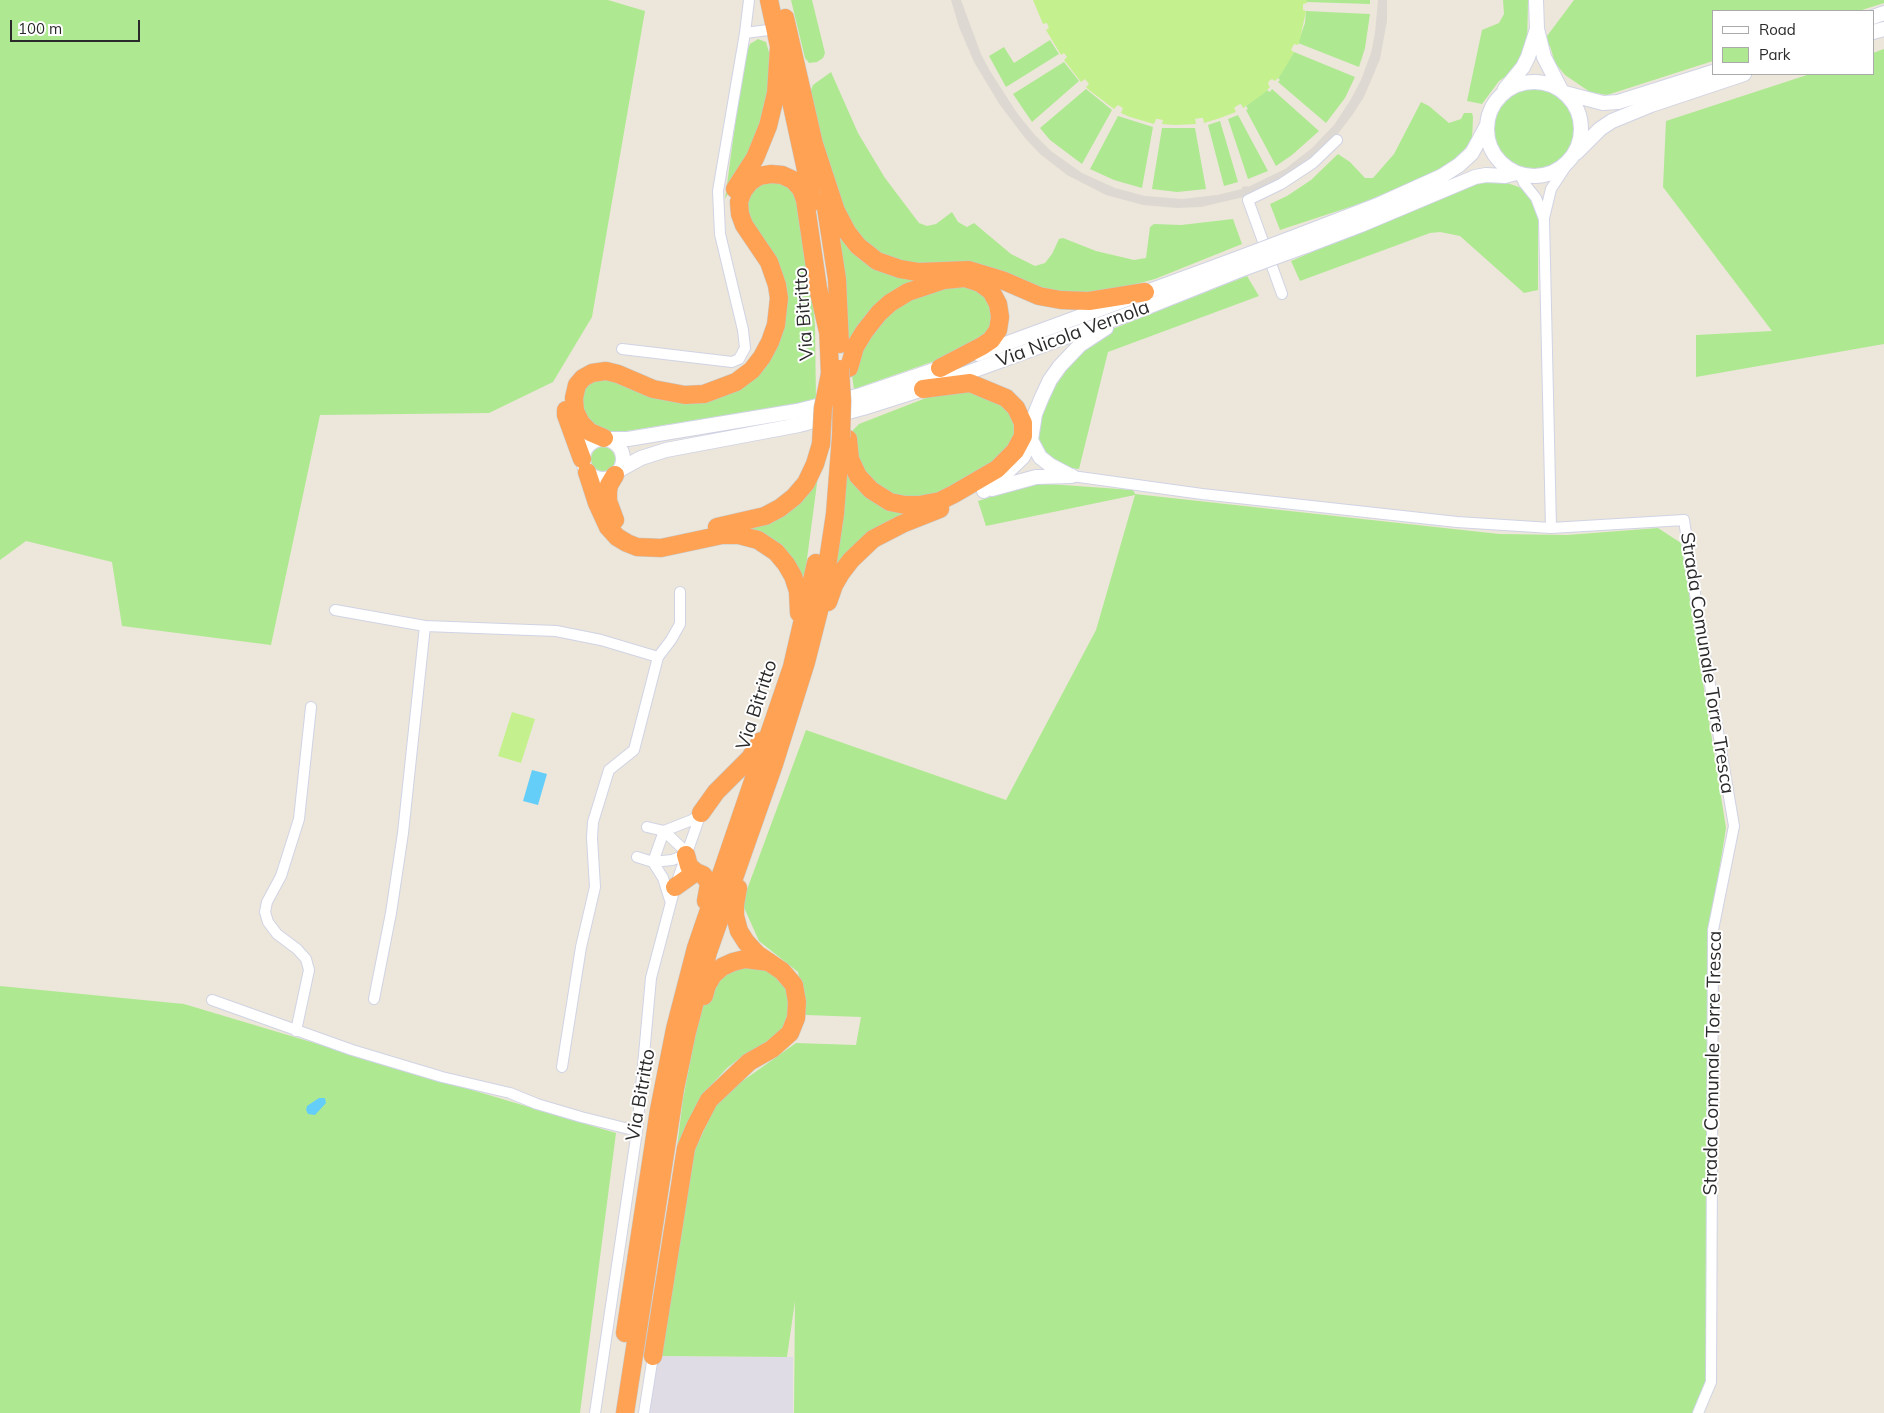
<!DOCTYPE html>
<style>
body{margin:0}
#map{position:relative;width:1884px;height:1413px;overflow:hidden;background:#ede6da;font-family:Mulish,sans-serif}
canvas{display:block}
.legend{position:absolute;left:1712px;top:10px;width:162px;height:65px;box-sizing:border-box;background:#fff;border:1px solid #aaa;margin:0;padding:6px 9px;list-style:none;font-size:15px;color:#2a2a2a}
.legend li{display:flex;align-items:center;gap:10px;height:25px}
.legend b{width:25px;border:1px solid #aaa}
.scale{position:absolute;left:10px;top:20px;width:130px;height:22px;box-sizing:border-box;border:2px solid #2a2a2a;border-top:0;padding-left:6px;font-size:15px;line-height:18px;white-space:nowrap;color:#2a2a2a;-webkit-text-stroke:4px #fff;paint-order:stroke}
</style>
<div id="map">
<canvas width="1884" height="1413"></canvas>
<ul class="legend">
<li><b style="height:6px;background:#fff"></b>Road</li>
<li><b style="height:14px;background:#aee992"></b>Park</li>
</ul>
<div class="scale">100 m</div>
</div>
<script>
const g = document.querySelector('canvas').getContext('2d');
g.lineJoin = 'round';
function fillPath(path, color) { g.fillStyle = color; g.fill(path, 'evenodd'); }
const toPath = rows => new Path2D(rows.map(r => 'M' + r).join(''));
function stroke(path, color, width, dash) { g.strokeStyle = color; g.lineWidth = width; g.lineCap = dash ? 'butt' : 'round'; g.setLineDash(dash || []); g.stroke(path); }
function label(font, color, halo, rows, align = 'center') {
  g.font = font + ' Mulish,sans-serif'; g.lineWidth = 4; g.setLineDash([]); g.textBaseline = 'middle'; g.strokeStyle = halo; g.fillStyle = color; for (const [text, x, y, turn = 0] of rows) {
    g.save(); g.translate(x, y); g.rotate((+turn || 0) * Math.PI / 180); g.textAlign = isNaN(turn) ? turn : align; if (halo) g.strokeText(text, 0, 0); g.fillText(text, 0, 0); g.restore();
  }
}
fillPath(toPath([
 [653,1356,793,1357,793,1413,644,1413]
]), '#dfdce5');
fillPath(toPath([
 [0,0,608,0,645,11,592,317,553,382,489,413,320,415,271,645,122,626,112,562,26,541,0,560],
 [791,0,812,0,825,53,823,58,817,62,809,63,805,58],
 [1307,0,1370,0,1370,4,1307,2],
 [1503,0,1528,0,1527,48,1512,72,1499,81,1482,104,1467,101,1482,30,1499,23,1504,14],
 [1574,0,1884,0,1884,3,1859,11,1713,11,1713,61,1607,95,1590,92,1565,75,1555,63,1550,46,1548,46,1547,36],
 [1306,11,1370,14,1365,48,1359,67,1298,43,1305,23],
 [758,39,766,42,771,59,764,127,725,199,744,58,750,44],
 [1050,40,1059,54,1006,87,989,56,1004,47,1014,63],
 [1884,49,1884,344,1696,377,1696,335,1772,331,1663,187,1666,121,1810,74,1873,74,1873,53],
 [1294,52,1355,77,1345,98,1326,123,1278,82,1280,80,1278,78],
 [1064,62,1079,81,1032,122,1013,94],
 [831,72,858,133,885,178,919,223,927,226,936,224,952,212,958,222,967,227,974,223,1011,254,1035,266,1045,263,1052,254,1059,239,1063,238,1096,251,1134,260,1146,258,1150,227,1154,224,1181,225,1233,219,1242,244,1155,279,1094,295,1066,293,890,264,847,232,808,97,813,85],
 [1528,88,1541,89,1564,99,1572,109,1577,126,1576,141,1568,153,1555,164,1533,171,1517,169,1506,161,1497,149,1492,135,1493,122,1498,109,1510,95],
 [1086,89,1112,110,1082,164,1050,140,1040,128],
 [1272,89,1319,131,1292,155,1276,166,1246,110,1248,109,1246,106,1267,90,1270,92],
 [1421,102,1429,106,1449,123,1461,119,1464,113,1472,113,1473,117,1472,140,1458,157,1443,168,1409,183,1362,203,1280,230,1270,204,1287,196,1311,180,1338,154,1350,162,1365,178,1373,178,1394,154],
 [1238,115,1268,171,1248,179,1228,119],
 [1118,116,1153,127,1142,188,1114,180,1090,169],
 [1220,121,1238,182,1224,186,1208,125],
 [1162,128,1195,128,1206,189,1177,192,1152,189],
 [768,178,794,186,804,212,815,325,816,401,614,433,606,433,584,419,581,391,591,378,724,390,781,322,748,226,744,195],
 [1488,182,1507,183,1519,187,1534,200,1538,217,1538,290,1524,293,1460,236,1440,232,1430,233,1300,281,1291,261,1472,184],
 [837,226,918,278,850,347,846,329],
 [1247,276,1259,296,1108,352,1079,469,1063,467,1050,461,1038,443,1037,434,1044,397,1063,367,1110,330],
 [945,283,984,289,994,319,991,330,969,349,854,389,850,362,885,308],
 [961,389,1006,403,1014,423,1015,436,1004,456,942,494,891,499,860,468,853,440,853,430,859,424,944,391],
 '591 459a12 12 0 1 1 24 0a12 12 0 1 1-24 0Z',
 [848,462,912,510,833,572],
 [818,476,805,574,802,577,798,576,748,533,747,525],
 [1035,483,1133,490,1135,494,1499,534,1567,535,1658,528,1681,543,1726,828,1708,941,1712,1202,1711,1361,1697,1413,794,1413,795,1301,787,1357,662,1356,693,1154,718,1100,731,1082,744,1080,796,1043,856,1045,861,1017,806,1015,798,972,759,941,742,903,806,730,1006,800,1096,630,1135,495,986,526,978,501],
 [733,962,782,971,791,1010,785,1025,772,1040,745,1054,727,1068,705,1092,690,1118,676,1155,683,1099,700,1011,707,985],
 [0,986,184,1004,616,1133,580,1413,0,1413]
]), '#aee992');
fillPath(toPath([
 [1033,0,1307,0,1307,3,1303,4,1303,10,1306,11,1300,39,1298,45,1294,44,1291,50,1294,52,1280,76,1275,81,1272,79,1269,81,1268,84,1270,87,1263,94,1243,108,1241,104,1238,105,1234,108,1236,112,1220,118,1204,123,1203,118,1200,118,1195,119,1196,124,1175,125,1162,124,1163,120,1158,119,1156,119,1154,124,1130,117,1121,113,1123,108,1118,105,1114,109,1089,90,1086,87,1089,84,1085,79,1081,82,1064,60,1067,57,1064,53,1061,55,1046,30,1049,28,1047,23,1043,24],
 [512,712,535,719,521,763,498,756]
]), '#c4f18d');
fillPath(toPath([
 [951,0,961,0,981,54,990,71,1017,113,1034,134,1051,151,1082,173,1115,188,1145,196,1182,199,1217,195,1242,189,1242,187,1247,186,1248,187,1285,169,1312,148,1334,125,1351,99,1361,80,1371,53,1375,33,1378,0,1387,0,1387,21,1380,59,1364,97,1353,114,1334,139,1305,166,1248,196,1201,207,1177,208,1143,205,1106,195,1067,175,1040,154,1025,138,1000,105,974,62,959,27]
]), '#ddd9d2');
fillPath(toPath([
 [532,770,547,774,538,805,523,801],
 [319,1098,325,1098,326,1103,315,1115,308,1114,306,1110,307,1106]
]), '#64cef9');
const street = toPath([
 [745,33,776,29],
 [1520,174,1524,183,1536,198,1544,219,1551,528],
 [1544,218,1551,189,1568,163],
 [1282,294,1248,200,1281,184,1313,163,1337,140],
 [622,349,732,362,739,359,745,348,743,330,720,234,718,191,745,33,749,0],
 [1072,476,1202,494,1457,522,1551,528,1684,520,1699,620,1734,826,1713,930,1711,1382,1698,1413],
 [335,610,425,626],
 [647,827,664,831,682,848,686,855],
 [664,831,692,820,700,814],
 [637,857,653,862,672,860,686,855],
 [653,862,663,878,670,900],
 [653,862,664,831],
 [374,999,391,913,403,833,425,626,556,631,601,640,658,657,671,640,680,624,680,592],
 [212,1000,352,1050,442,1077,510,1093,537,1104,581,1117,637,1131],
 [296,1031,309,970,306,959,297,949,277,934,268,922,265,912,267,902,281,876,299,819,311,707],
 [562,1067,581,947,595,887,592,838,593,822,609,770,634,750,658,657],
 [595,1413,637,1131,651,978,675,887,701,813],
 [644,1413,653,1356]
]);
const secondary = toPath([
 [1536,0,1537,29,1544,57,1561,90],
 [1873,17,1884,13],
 [1873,32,1884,29],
 '1487 129a47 47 0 1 1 94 0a47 47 0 1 1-94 0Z',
 [1505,89,1523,67,1528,57,1537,29],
 [1565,93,1603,103,1618,102,1713,72],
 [1576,153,1600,129,1612,121,1651,105,1744,74],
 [1302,234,1380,204,1442,176,1459,165,1472,153,1486,127],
 [1306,246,1361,225,1475,177,1486,175,1505,176,1516,173],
 [978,354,1236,259],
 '583 459a20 20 0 1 1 40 0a20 20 0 1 1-40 0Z',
 [610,439,628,439,797,411,861,395,949,365],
 [1031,440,1040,457,1050,465,1069,475],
 [621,469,641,458,666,450,799,425,863,408,923,389,1145,308,1240,270],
 [992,489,1036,477,1072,476],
 [984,491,1000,479,1023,457,1031,440,1035,414,1042,397,1050,380,1060,366,1080,345,1106,328]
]);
const highway = toPath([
 [769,0,813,202],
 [785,18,816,153],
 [813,141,836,211,847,232,858,246,877,261,900,269,918,272,969,270,1002,280,1039,296,1061,300,1089,301,1145,292],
 [735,189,755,158,768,126,776,93,779,47],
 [825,201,837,279,840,344],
 [828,325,830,374],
 [849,368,855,347,864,332,879,313,890,303,908,292,944,280,965,278,980,283,991,291,998,304,1000,317,998,330,991,340,982,346,940,368],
 [566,410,566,415,582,459],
 [604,438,590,432,581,423,575,411,574,398,577,385,583,378,592,373,606,371,618,374,653,389,685,395,704,394,736,382,752,370,762,357,770,342,776,325,779,298,777,285,769,262,744,225,740,214,739,202,743,191,750,182,759,176,771,174,782,175,793,180,801,189,805,200,818,288,829,336],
 [848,439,850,459,858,476,871,490,890,502,905,505,919,505,940,501,954,494,997,469,1015,451,1023,436,1023,423,1016,408,1006,398,970,383,923,389],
 [587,472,597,503,608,527,617,537,627,543,637,547,661,548,722,535,739,535,758,540,776,552,786,564,793,576,798,591,799,613],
 [615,475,609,485,608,492,608,501,615,520],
 [717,527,765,516,780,508,794,497,806,483,815,464,821,444],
 [828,602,834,585,841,573,851,560,873,539,902,524,940,509],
 [701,813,716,792,750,758,761,741],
 [686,855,689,866,696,872,703,875,707,880,709,884,706,901],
 [675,887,696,872],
 [704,996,707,985,713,975,722,967,733,962,745,959,769,962],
 [625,1333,659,1110,675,1029,696,948,792,667,816,563],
 [653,1356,686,1148,695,1127,709,1100,749,1062,772,1049,790,1033,796,1018,797,1002,794,985,782,971,757,954,746,942,739,931,735,916,735,905,738,888],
 [625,1413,675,1089,687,1032,708,952,774,764,806,662,822,599,829,554,835,514,841,437]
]);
stroke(street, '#d0d3e4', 12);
stroke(secondary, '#d0d3e4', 16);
stroke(highway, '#c8c8c8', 19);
stroke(street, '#fff', 10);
stroke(secondary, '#fff', 14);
stroke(highway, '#ffa254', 18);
const secondaryBridge = toPath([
 [1236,259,1302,234],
 [1240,270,1306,246]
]);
const highwayBridge = toPath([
 [840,369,842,401,841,437],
 [821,444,823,408,830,374]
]);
stroke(secondaryBridge, '#d0d3e4', 16, []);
stroke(highwayBridge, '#c8c8c8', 19, []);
stroke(secondaryBridge, '#fff', 14);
stroke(highwayBridge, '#ffa254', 18);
label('19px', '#2a2a2a', '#fff', [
 ["Via Bitritto",804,314,-94],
 ["Via Nicola Vernola",1073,334,-20],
 ["Strada Comunale Torre Tresca",1707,663,81],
 ["Via Bitritto",757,705,-72],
 ["Strada Comunale Torre Tresca",1713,1063,-89],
 ["Via Bitritto",641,1095,-80]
]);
</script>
